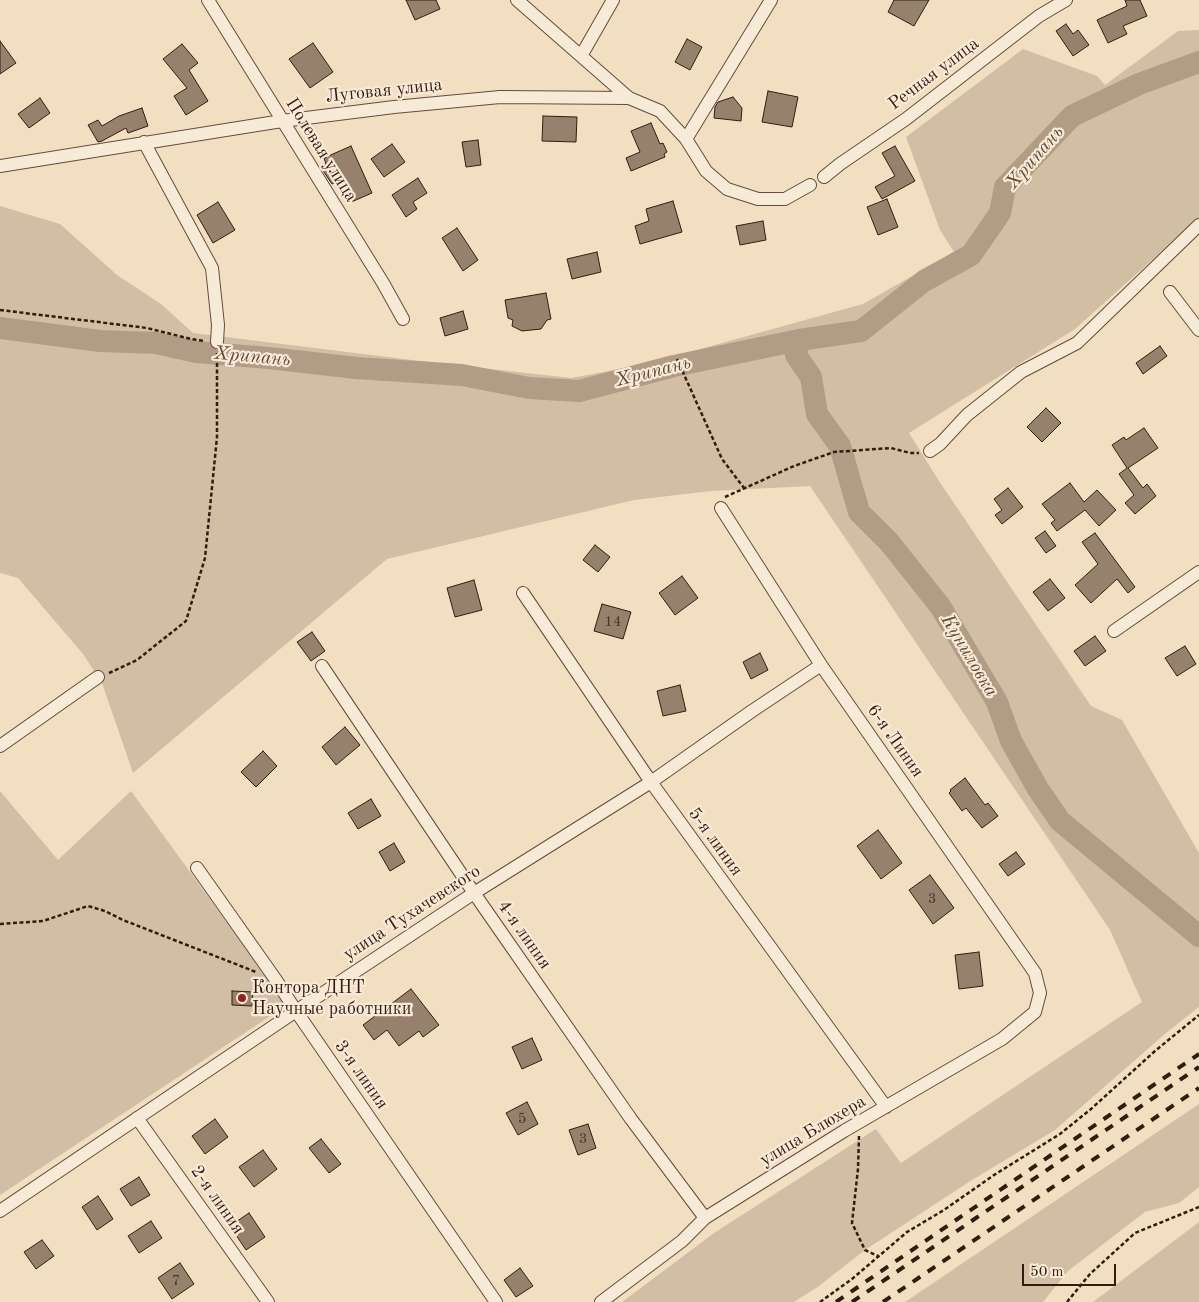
<!DOCTYPE html>
<meta charset="utf-8">
<style>
body{margin:0}
#map{position:relative;width:1199px;height:1302px;overflow:hidden;background:#f2dfc2;font-family:"Old Standard TT",serif}
canvas{display:block}
.scale{position:absolute;left:1022px;top:1264px;width:94px;height:22px;box-sizing:border-box;border:2px solid #351b0f;border-top:0;padding-left:6px;font-size:15px;line-height:18px;white-space:nowrap;color:#351b0f;-webkit-text-stroke:4px #f7ead7;paint-order:stroke}
</style>
<div id="map">
<canvas width="1199" height="1302"></canvas>
<div class="scale">50 m</div>
</div>
<script>
const g = document.querySelector('canvas').getContext('2d');
g.lineJoin = 'round';
function fillPath(path, color) { g.fillStyle = color; g.fill(path, 'evenodd'); }
const toPath = rows => new Path2D(rows.map(r => 'M' + r).join(''));
function stroke(path, color, width, dash) { g.strokeStyle = color; g.lineWidth = width; g.lineCap = dash ? 'butt' : 'round'; g.setLineDash(dash || []); g.stroke(path); }
function label(font, color, halo, rows, align = 'center') {
  g.font = font + ' "Old Standard TT",serif'; g.lineWidth = 4.5; g.setLineDash([]); g.textBaseline = 'middle'; g.strokeStyle = halo; g.fillStyle = color; for (const [text, x, y, turn = 0] of rows) {
    g.save(); g.translate(x, y); g.rotate((+turn || 0) * Math.PI / 180); g.textAlign = isNaN(turn) ? turn : align; if (halo) g.strokeText(text, 0, 0); g.fillText(text, 0, 0); g.restore();
  }
}
fillPath(toPath([
 [1199,30,1199,218,1075,329,909,433,939,481,1091,706,1122,720,1199,853,1199,1007,1166,1033,1055,1130,972,1180,865,1250,819,1286,794,1302,622,1302,714,1233,876,1129,901,1163,1142,1002,1110,930,810,486,711,491,634,500,387,559,133,773,102,683,83,654,18,578,0,573,0,206,60,224,117,275,161,304,193,333,412,360,571,378,646,364,863,304,954,252,940,230,906,137,1023,49,1097,76,1105,85,1178,31],
 [0,791,58,860,131,791,287,1005,0,1195],
 [1199,1104,1199,1187,1179,1203,1145,1212,1068,1271,1043,1302,905,1302],
 [1199,1222,1199,1302,1093,1302]
]), '#d2bea4');
stroke(toPath([
 [0,328,100,341,156,343,196,352,269,358,356,368,462,375,529,388,579,391,674,366,799,340,861,331,924,281,971,255,1000,213,1005,187,1072,116,1139,84,1199,62],
 [799,340,796,355,811,377,817,414,840,446,859,512,889,542,940,606,997,702,1011,741,1038,789,1060,821,1199,936]
]), '#b29c85', 22);
const building = toPath([
 [406,0,436,0,440,9,415,20,406,0],
 [894,0,929,0,914,26,888,12,894,0],
 [1125,0,1140,0,1147,16,1123,26,1127,34,1108,43,1097,20,1127,6,1125,0],
 [1066,24,1073,34,1078,30,1089,45,1073,56,1056,31,1066,24],
 [687,39,702,47,690,70,675,62,687,39],
 [0,41,16,63,0,74,0,41],
 [313,43,333,72,310,88,289,59,313,43],
 [182,44,198,63,189,70,208,101,186,115,174,96,187,88,163,59,182,44],
 [768,91,798,97,792,127,762,122,768,91],
 [733,97,742,108,741,121,714,118,715,107,718,102,733,97],
 [40,98,50,113,29,128,18,114,40,98],
 [142,108,148,126,128,133,126,128,102,141,98,142,88,125,98,120,102,126,119,116,142,108],
 [543,116,577,117,576,142,542,141,543,116],
 [651,123,660,144,663,143,667,152,664,154,665,157,631,171,626,158,640,152,631,131,651,123],
 [478,140,481,165,466,167,462,142,478,140],
 [392,144,405,162,384,177,371,159,392,144],
 [351,146,372,193,349,203,339,181,332,184,320,166,326,164,324,158,351,146],
 [895,146,915,181,882,199,875,187,895,176,882,153,895,146],
 [418,178,427,193,413,202,417,209,406,217,392,195,418,178],
 [887,199,898,227,878,235,867,207,887,199],
 [673,201,682,232,640,244,635,226,649,221,646,209,673,201],
 [218,202,235,230,213,243,197,215,218,202],
 [763,221,766,240,740,245,736,226,763,221],
 [457,228,478,260,463,271,442,238,457,228],
 [597,252,601,272,572,279,567,259,597,252],
 [546,293,551,319,547,320,541,329,522,331,512,326,513,320,508,318,505,300,546,293],
 [463,311,468,329,445,336,440,318,463,311],
 [1160,346,1167,356,1143,374,1136,363,1160,346],
 [1046,408,1061,423,1042,442,1027,427,1046,408],
 [1144,428,1158,448,1128,468,1143,488,1147,484,1156,496,1135,514,1125,503,1134,495,1119,474,1127,468,1112,445,1124,437,1126,440,1144,428],
 [1070,483,1084,502,1097,490,1116,510,1099,526,1085,510,1057,531,1051,523,1055,520,1042,504,1070,483],
 [1008,488,1023,507,1002,524,995,515,1002,510,994,499,1008,488],
 [1045,531,1056,546,1046,553,1035,538,1045,531],
 [1095,533,1135,587,1128,593,1117,579,1091,603,1075,585,1098,564,1082,542,1095,533],
 [595,545,610,557,598,572,583,560,595,545],
 [682,576,698,598,675,615,659,593,682,576],
 [1050,579,1065,598,1048,611,1033,592,1050,579],
 [474,580,482,610,455,617,447,588,474,580],
 [602,604,631,612,623,639,594,631,602,604],
 [312,632,325,651,311,661,297,642,312,632],
 [1095,636,1106,651,1085,666,1074,651,1095,636],
 [1185,646,1196,664,1177,676,1165,658,1185,646],
 [760,653,768,670,751,679,743,662,760,653],
 [680,685,686,711,663,716,657,691,680,685],
 [345,727,360,745,336,765,322,747,345,727],
 [263,751,277,766,256,787,241,772,263,751],
 [965,778,985,805,988,803,998,816,982,828,966,808,962,811,949,793,951,791,950,790,965,778],
 [371,799,381,816,358,829,348,813,371,799],
 [878,830,902,863,881,879,857,846,878,830],
 [394,843,405,862,390,871,379,852,394,843],
 [1016,852,1025,864,1008,876,999,864,1016,852],
 [930,875,954,908,933,924,909,890,930,875],
 [979,952,983,986,959,989,955,955,979,952],
 [411,989,439,1025,423,1037,419,1031,399,1046,387,1030,374,1040,363,1025,411,989],
 [232,991,253,992,252,1006,232,1005,232,991],
 [532,1038,542,1060,522,1069,512,1047,532,1038],
 [527,1102,538,1124,518,1135,506,1113,527,1102],
 [215,1119,228,1137,205,1154,192,1136,215,1119],
 [588,1124,596,1148,578,1155,569,1130,588,1124],
 [321,1139,341,1164,329,1173,309,1148,321,1139],
 [263,1150,277,1169,254,1187,239,1167,263,1150],
 [139,1177,150,1195,131,1206,120,1189,139,1177],
 [98,1196,113,1219,97,1230,82,1207,98,1196],
 [249,1213,265,1237,246,1250,230,1226,249,1213],
 [151,1221,162,1238,139,1253,128,1236,151,1221],
 [42,1240,54,1256,36,1269,24,1252,42,1240],
 [180,1263,194,1284,172,1299,158,1278,180,1263],
 [520,1268,533,1286,516,1297,504,1280,520,1268]
]);
fillPath(building, '#97816c');
stroke(building, '#351b0f', 1);
const street = toPath([
 [208,0,383,283,403,319],
 [517,0,629,98,660,111,686,139,706,171,727,189,758,199,785,199,810,185],
 [581,56,613,0],
 [686,139,771,0],
 [144,142,212,268,218,325,217,342],
 [0,166,282,121,394,107,500,97,629,98],
 [824,177,840,164,906,119,1039,16,1066,0],
 [1170,292,1199,330],
 [930,451,940,444,967,415,1021,372,1077,343,1199,225],
 [523,593,651,782,886,1107],
 [1114,631,1199,572],
 [322,666,474,893,631,1119,705,1218],
 [0,746,98,677],
 [197,868,276,980,296,1011,496,1302],
 [137,1118,268,1302],
 [0,1211,296,1011,474,893,651,782,752,711,821,665],
 [601,1302,682,1241,705,1218,844,1131,1002,1039,1035,1012,1040,993,1035,973,821,665,721,508]
]);
stroke(street, '#644c3c', 14);
stroke(toPath([
 [0,310,147,328,191,339,205,341],
 [677,359,722,459,744,488],
 [725,497,794,466,834,452,891,448,910,453,919,453],
 [109,673,137,660,186,621,205,558,217,437,217,353],
 [0,924,43,921,88,906,105,911,123,920,256,972],
 [859,1136,858,1169,852,1223,865,1250,878,1256],
 [820,1302,852,1279,907,1232,944,1210,994,1175,1060,1134,1091,1109,1155,1051,1199,1015],
 [1067,1302,1090,1274,1135,1233,1199,1207]
]), '#351b0f', 2.5, [4, 2.5]);
stroke(street, '#f7ead7', 12);
stroke(toPath([
 [836,1302,1199,1054],
 [852,1302,1199,1067],
 [883,1302,1199,1088]
]), '#351b0f', 4, [9, 9]);
for (const [x, y, r, color] of [
 [242,998,5,"#8f2418"]
]) { const dot = new Path2D(); dot.arc(x, y, r, 0, 2 * Math.PI); g.fillStyle = color; g.fill(dot); stroke(dot, '#f7ead7', 2); }
label('15px', '#4e3426', null, [
 ["14",613,622],
 ["3",932,899],
 ["5",522,1119],
 ["3",583,1139],
 ["7",176,1281]
]);
label('18px', '#351b0f', '#f7ead7', [
 ["Речная улица",934,74,-37],
 ["Луговая улица",384,91,-6],
 ["Полевая улица",321,150,58],
 ["6-я Линия",895,741,55],
 ["5-я линия",715,842,54],
 ["улица Тухачевского",412,913,-33],
 ["4-я линия",524,935,55],
 ["3-я линия",361,1075,55],
 ["улица Блюхера",813,1131,-31],
 ["2-я линия",217,1200,55]
]);
label('18px', '#351b0f', '#f7ead7', [
 ["Контора ДНТ",252,988],
 ["Научные работники",252,1009]
], 'left');
label('italic 19px', '#614838', '#f7ead7', [
 ["Хрипань",1035,158,-49],
 ["Хрипань",252,357,5],
 ["Хрипань",653,372,-14],
 ["Куниловка",969,656,59]
]);
</script>
